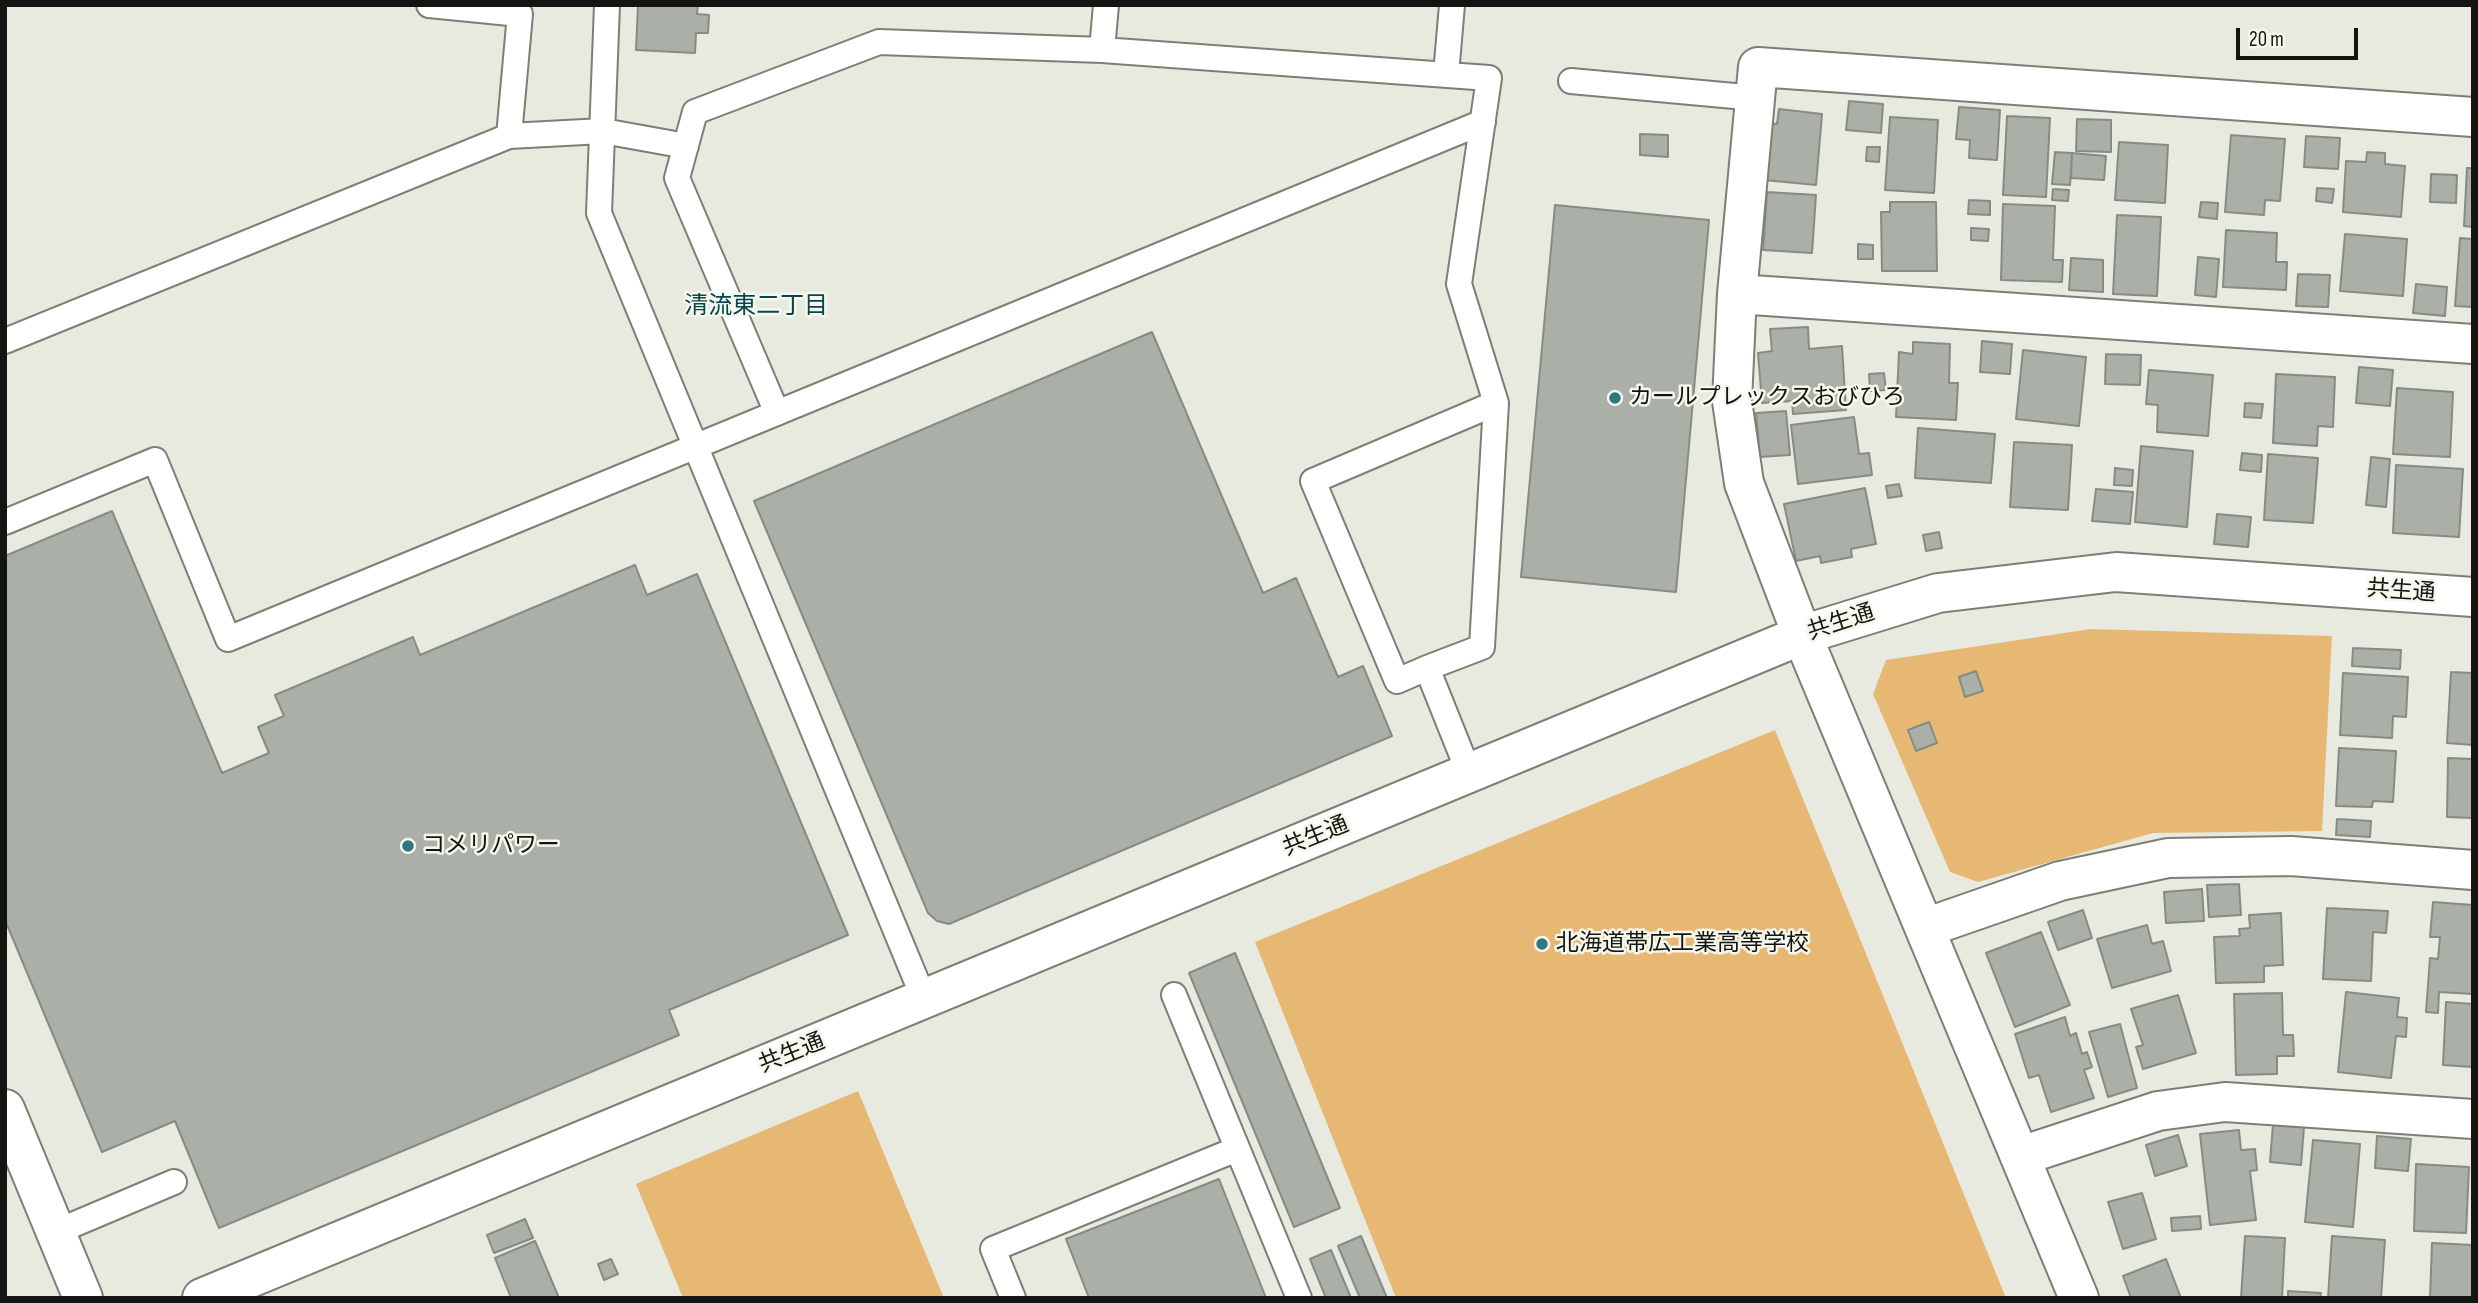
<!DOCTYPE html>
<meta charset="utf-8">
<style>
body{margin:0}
#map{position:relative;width:2478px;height:1303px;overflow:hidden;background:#e8eadf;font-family:"Sofia Sans Condensed",sans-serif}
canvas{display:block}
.frame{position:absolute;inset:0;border:7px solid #141511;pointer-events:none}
.scale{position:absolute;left:2236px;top:28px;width:122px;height:32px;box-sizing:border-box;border:4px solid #141511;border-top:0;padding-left:9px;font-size:21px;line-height:24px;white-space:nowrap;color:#141511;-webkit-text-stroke:5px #f5f7ec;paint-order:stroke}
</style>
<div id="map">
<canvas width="2478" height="1303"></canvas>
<div class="frame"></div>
<div class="scale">20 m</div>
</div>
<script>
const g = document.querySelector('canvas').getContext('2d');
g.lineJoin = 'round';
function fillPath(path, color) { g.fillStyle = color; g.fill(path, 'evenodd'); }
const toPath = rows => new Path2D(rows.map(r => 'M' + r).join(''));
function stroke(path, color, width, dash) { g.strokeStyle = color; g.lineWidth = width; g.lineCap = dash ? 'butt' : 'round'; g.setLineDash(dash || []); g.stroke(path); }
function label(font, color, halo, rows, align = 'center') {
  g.font = font + ' "Sofia Sans Condensed","Noto Sans JP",sans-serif'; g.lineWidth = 5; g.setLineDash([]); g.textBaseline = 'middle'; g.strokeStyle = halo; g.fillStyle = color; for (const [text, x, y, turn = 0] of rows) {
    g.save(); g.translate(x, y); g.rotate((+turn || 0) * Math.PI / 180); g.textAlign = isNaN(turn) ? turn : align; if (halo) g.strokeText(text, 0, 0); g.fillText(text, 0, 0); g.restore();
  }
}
fillPath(toPath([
 [2091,629,2332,636,2322,831,2153,833,1978,882,1950,872,1873,694,1886,660],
 [1775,730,2006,1298,1396,1298,1255,942],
 [858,1091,944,1298,683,1298,636,1184]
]), '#e7b874');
const building = toPath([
 [638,5,698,5,697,14,709,15,708,33,696,33,695,53,636,50,638,5],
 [1849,101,1883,104,1881,133,1846,130,1849,101],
 [1959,107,2000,110,1997,160,1969,158,1970,140,1956,139,1959,107],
 [1779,109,1822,114,1816,185,1764,180,1770,123,1777,124,1779,109],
 [2007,116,2050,118,2046,197,2003,195,2007,116],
 [1890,117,1938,120,1934,193,1885,190,1890,117],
 [2077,119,2111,120,2111,152,2076,151,2077,119],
 [1640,134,1668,135,1668,157,1640,155,1640,134],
 [2231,135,2285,139,2280,201,2265,200,2264,215,2225,212,2231,135],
 [2306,136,2340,138,2338,169,2304,167,2306,136],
 [2119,142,2168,145,2165,203,2115,200,2119,142],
 [1867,147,1880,147,1879,162,1866,161,1867,147],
 [2055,152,2072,153,2070,185,2052,184,2055,152],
 [2367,152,2385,153,2385,164,2405,166,2401,217,2343,212,2346,161,2366,162,2367,152],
 [2072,153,2106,156,2104,180,2071,178,2072,153],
 [2467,168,2473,168,2473,227,2464,226,2467,168],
 [2431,174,2457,175,2456,203,2430,202,2431,174],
 [2317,188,2334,189,2332,203,2316,201,2317,188],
 [2053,189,2069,190,2068,201,2052,200,2053,189],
 [1767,192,1816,195,1812,253,1763,250,1767,192],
 [1969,200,1990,201,1990,215,1968,214,1969,200],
 [1890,202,1936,202,1937,271,1882,271,1881,212,1890,212,1890,202],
 [2201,202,2218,203,2217,219,2199,217,2201,202],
 [2003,204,2055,206,2053,260,2063,260,2062,282,2001,280,2003,204],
 [1555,205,1709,220,1676,592,1521,577,1555,205],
 [2117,215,2161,217,2157,296,2113,294,2117,215],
 [1971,228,1989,229,1988,241,1971,240,1971,228],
 [2226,230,2277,233,2276,262,2287,262,2286,290,2223,287,2226,230],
 [2345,234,2407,239,2403,296,2340,291,2345,234],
 [2460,238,2473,239,2473,307,2455,306,2460,238],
 [1858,244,1873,245,1873,259,1858,259,1858,244],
 [2198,257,2219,259,2216,297,2195,295,2198,257],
 [2071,258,2103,260,2103,292,2069,290,2071,258],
 [2298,274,2330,275,2328,307,2296,306,2298,274],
 [2416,284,2447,287,2445,316,2413,313,2416,284],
 [1808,327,1809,349,1842,346,1846,410,1793,414,1792,401,1762,403,1758,353,1772,351,1770,329,1808,327],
 [1152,332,1263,593,1296,578,1338,677,1363,666,1392,736,949,924,937,921,928,913,754,501,1152,332],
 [1982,341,2012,344,2010,374,1980,372,1982,341],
 [1913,342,1950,344,1949,383,1958,383,1956,420,1896,417,1899,352,1913,354,1913,342],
 [2023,350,2086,357,2079,426,2016,419,2023,350],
 [2106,354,2141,355,2140,385,2105,384,2106,354],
 [2359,367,2393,370,2390,406,2356,403,2359,367],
 [2149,370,2213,375,2208,436,2157,432,2158,405,2146,404,2149,370],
 [1884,373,1886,390,1870,391,1869,374,1884,373],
 [2276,374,2335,377,2333,427,2318,426,2317,446,2273,443,2276,374],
 [2397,388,2453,392,2450,457,2393,454,2397,388],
 [2245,403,2263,404,2261,418,2244,417,2245,403],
 [1786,411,1790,455,1760,457,1756,413,1786,411],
 [1854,417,1859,454,1869,453,1872,475,1798,484,1791,425,1854,417],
 [1918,428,1995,434,1991,483,1915,478,1918,428],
 [2014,442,2072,445,2068,510,2010,507,2014,442],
 [2141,446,2193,451,2187,527,2135,522,2141,446],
 [2242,453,2262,455,2261,472,2240,470,2242,453],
 [2268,454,2318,458,2313,523,2264,520,2268,454],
 [2371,457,2390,459,2386,507,2366,505,2371,457],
 [2396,465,2463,469,2459,537,2393,533,2396,465],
 [2115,468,2133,470,2132,486,2114,485,2115,468],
 [1899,484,1902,496,1888,498,1886,486,1899,484],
 [1865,488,1876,544,1851,549,1852,557,1821,563,1820,556,1796,561,1784,504,1865,488],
 [2096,489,2133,492,2130,524,2092,521,2096,489],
 [112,511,222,773,269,753,258,727,284,716,275,695,413,637,420,655,635,565,647,595,697,574,848,935,669,1010,679,1035,219,1228,175,1121,102,1152,5,920,5,556,112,511],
 [2217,514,2251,517,2248,547,2214,544,2217,514],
 [1939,532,1942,548,1926,551,1923,535,1939,532],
 [2353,648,2401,650,2400,669,2352,666,2353,648],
 [1976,671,1983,691,1965,697,1959,677,1976,671],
 [2451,672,2473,673,2473,745,2447,743,2451,672],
 [2343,673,2408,677,2406,717,2393,716,2392,738,2340,735,2343,673],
 [1929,722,1937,743,1916,751,1908,730,1929,722],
 [2339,748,2396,751,2393,802,2373,801,2372,807,2336,806,2339,748],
 [2448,758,2473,759,2473,818,2447,817,2448,758],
 [2337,819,2371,821,2370,837,2336,835,2337,819],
 [2239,884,2241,915,2209,917,2207,885,2239,884],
 [2202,889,2204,921,2166,923,2164,892,2202,889],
 [2433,902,2473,905,2473,994,2439,992,2438,1013,2426,1012,2430,958,2438,959,2440,937,2430,937,2433,902],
 [2327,908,2388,911,2386,933,2373,932,2371,981,2323,979,2327,908],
 [2083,910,2092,938,2058,950,2048,922,2083,910],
 [2281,913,2283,965,2264,966,2264,982,2216,983,2214,937,2240,936,2239,929,2250,928,2249,915,2281,913],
 [2147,925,2152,944,2163,941,2171,971,2112,988,2097,939,2147,925],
 [2041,932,2070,1005,2015,1027,1986,953,2041,932],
 [1235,953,1340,1208,1294,1227,1189,973,1235,953],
 [2346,992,2399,998,2397,1017,2407,1018,2406,1037,2396,1036,2391,1078,2338,1072,2346,992],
 [2282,993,2283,1035,2293,1035,2294,1056,2277,1056,2277,1074,2236,1075,2234,994,2282,993],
 [2178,995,2196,1053,2143,1069,2136,1047,2143,1045,2131,1009,2178,995],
 [2446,1002,2473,1004,2473,1067,2443,1065,2446,1002],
 [2065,1017,2070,1036,2076,1033,2082,1054,2087,1052,2092,1067,2084,1070,2094,1098,2051,1112,2039,1075,2029,1078,2015,1034,2065,1017],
 [2120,1024,2137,1088,2108,1097,2089,1032,2120,1024],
 [2273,1124,2304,1127,2301,1165,2270,1162,2273,1124],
 [2239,1130,2241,1150,2255,1149,2257,1170,2250,1171,2256,1220,2210,1225,2200,1134,2239,1130],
 [2178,1135,2187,1166,2155,1176,2146,1145,2178,1135],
 [2377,1136,2411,1139,2408,1171,2375,1168,2377,1136],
 [2313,1140,2360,1144,2353,1227,2305,1222,2313,1140],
 [2416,1164,2469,1167,2466,1233,2414,1231,2416,1164],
 [1219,1179,1266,1298,1089,1298,1066,1239,1219,1179],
 [2142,1193,2156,1239,2123,1249,2108,1202,2142,1193],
 [2200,1216,2201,1229,2172,1231,2171,1218,2200,1216],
 [525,1219,533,1238,494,1253,487,1235,525,1219],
 [1361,1236,1387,1298,1360,1298,1338,1246,1361,1236],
 [2245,1236,2285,1238,2282,1298,2241,1298,2245,1236],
 [2332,1236,2385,1240,2381,1298,2328,1298,2332,1236],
 [535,1241,559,1298,511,1298,495,1258,535,1241],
 [2432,1243,2473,1245,2473,1298,2430,1298,2432,1243],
 [1331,1250,1351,1298,1326,1298,1310,1259,1331,1250],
 [611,1259,618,1274,604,1280,598,1264,611,1259],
 [2166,1259,2181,1298,2131,1298,2123,1276,2166,1259],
 [2288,1291,2321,1293,2320,1298,2288,1298,2288,1291]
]);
fillPath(building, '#aab0a7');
stroke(building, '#868b83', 2);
const service = toPath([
 [429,5,520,14,509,136],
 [607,5,599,213,924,999],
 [1102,50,1106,5],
 [1446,74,1452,5],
 [1571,81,1756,98],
 [5,341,509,136,603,131,686,146],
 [777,413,677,178,695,112,879,42,1102,50,1489,78,1459,284,1496,403,1482,647,1427,668,1469,773],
 [5,522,155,460,228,639,1483,122],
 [1427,668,1397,681,1313,481,1496,403],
 [1174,995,1299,1298],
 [56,1232,174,1182],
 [1013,1298,993,1249,1237,1149]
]);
const minor = toPath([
 [1737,294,2473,344],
 [1925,928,2060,881,2168,858,2291,856,2473,870],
 [5,1109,83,1298],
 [2021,1156,2158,1111,2225,1102,2473,1119],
 [2079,1298,1802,635,1744,483,1732,401,1737,294,1758,67,2473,117]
]);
const tertiary = toPath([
 [202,1298,1802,635,1938,593,2116,572,2473,597]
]);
stroke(service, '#7d7f75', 28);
stroke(minor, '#7d7f75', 42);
stroke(tertiary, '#7d7f75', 42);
stroke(service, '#fff', 24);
stroke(minor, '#fff', 38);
stroke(tertiary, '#fff', 38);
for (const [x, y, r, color] of [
 [1615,398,7,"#2f7781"],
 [408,846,7,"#2f7781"],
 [1542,944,7,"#2f7781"]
]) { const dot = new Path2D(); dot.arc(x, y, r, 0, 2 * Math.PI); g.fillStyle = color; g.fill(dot); stroke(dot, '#f5f7ec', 2.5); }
label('23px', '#141511', '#f5f7ec', [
 ["カールプレックスおびひろ",1629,398],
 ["コメリパワー",422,846],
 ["北海道帯広工業高等学校",1556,944]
], 'left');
label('23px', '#141511', '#f5f7ec', [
 ["共生通",2401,592,4],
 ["共生通",1841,623,-18],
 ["共生通",1316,837,-22],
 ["共生通",792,1054,-22]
]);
label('24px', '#04454e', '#f5f7ec', [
 ["清流東二丁目",756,307]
]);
</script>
